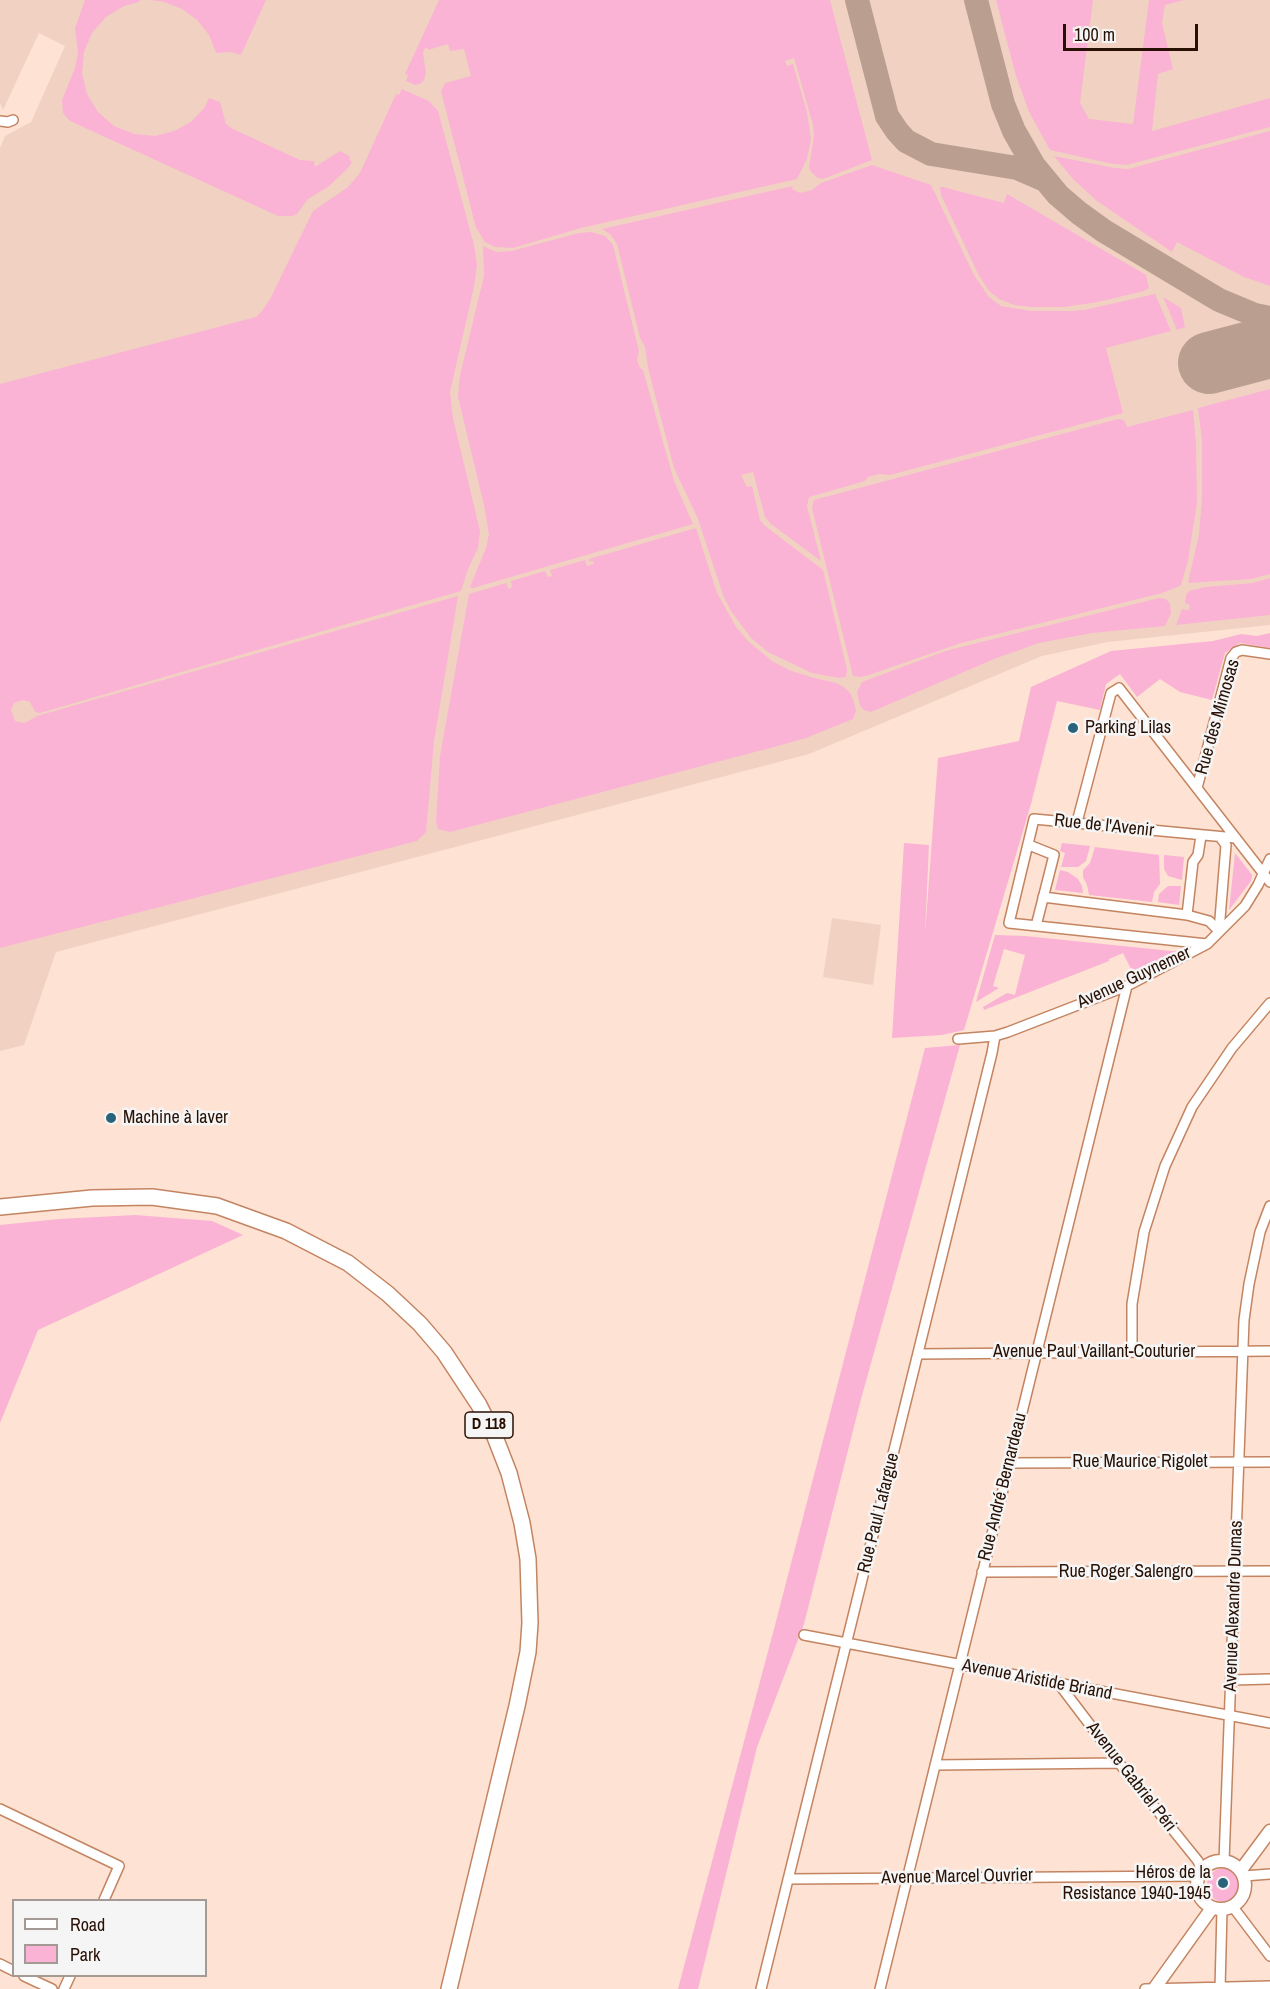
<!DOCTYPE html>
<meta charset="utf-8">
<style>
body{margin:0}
#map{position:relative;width:1270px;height:1989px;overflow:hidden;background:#fee2d3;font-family:"Archivo Narrow",sans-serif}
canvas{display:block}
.legend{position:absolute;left:12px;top:1899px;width:195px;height:78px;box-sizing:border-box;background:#f5f5f5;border:2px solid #a39a95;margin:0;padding:8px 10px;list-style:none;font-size:18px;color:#281104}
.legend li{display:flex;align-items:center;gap:12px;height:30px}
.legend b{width:30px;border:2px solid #a39a95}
.scale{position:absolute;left:1063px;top:24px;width:135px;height:27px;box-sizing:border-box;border:3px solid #281104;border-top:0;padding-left:8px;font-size:18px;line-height:21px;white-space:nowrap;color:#281104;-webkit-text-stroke:4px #f5f5f5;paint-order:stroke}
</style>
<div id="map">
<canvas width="1270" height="1989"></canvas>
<ul class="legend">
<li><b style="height:8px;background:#fff"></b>Road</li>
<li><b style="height:16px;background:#fab3d4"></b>Park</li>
</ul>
<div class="scale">100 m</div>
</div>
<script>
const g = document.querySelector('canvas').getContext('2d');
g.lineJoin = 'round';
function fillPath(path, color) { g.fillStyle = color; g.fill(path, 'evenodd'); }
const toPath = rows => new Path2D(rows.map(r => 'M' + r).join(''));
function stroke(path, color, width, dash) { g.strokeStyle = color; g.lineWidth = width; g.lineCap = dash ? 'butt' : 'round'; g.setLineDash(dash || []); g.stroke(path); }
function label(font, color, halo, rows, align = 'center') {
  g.font = font + ' "Archivo Narrow",sans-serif'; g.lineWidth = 5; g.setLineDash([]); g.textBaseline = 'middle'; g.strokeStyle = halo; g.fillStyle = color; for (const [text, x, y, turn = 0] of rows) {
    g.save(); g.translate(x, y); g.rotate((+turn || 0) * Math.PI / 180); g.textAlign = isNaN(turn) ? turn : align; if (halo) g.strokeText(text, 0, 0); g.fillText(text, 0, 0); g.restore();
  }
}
fillPath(toPath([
 [0,0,1270,0,1270,625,1108,642,1042,656,809,754,56,952,24,1045,0,1051,0,148,5,136,31,122,65,46,39,33,3,110,0,103],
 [832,918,881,925,873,985,823,977]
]), '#f1d2c2');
fillPath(toPath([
 [85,0,140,0,139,2,124,6,106,17,92,33,84,52,82,73,87,94,98,112,114,126,134,134,155,136,174,131,191,122,204,108,209,98,220,102,226,124,233,129,300,160,314,161,315,167,340,151,350,156,349,159,352,162,348,168,328,187,308,199,297,214,292,216,278,216,70,121,63,113,62,100,75,68,78,53,75,28],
 [151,0,266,0,241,55,231,52,216,53,209,35,197,20,182,9,164,2],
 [439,0,830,0,872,160,823,179,818,178,811,172,809,167,814,136,813,125,794,58,785,61,787,66,793,64,807,112,811,139,807,159,797,179,581,228,513,248,495,247,485,242,476,228,441,91,445,83,471,76,464,49,450,51,448,44,428,50,427,48,425,48,423,53,426,73,424,80,420,84,415,85,406,81,408,75,405,74],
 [996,0,1093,0,1080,103,1089,119,1133,124,1149,0,1184,0,1165,5,1162,23,1173,69,1158,74,1152,131,1270,98,1270,127,1127,165,1113,164,1050,150,1029,112,1016,76],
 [402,89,429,101,438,111,474,245,477,265,474,287,450,392,453,418,480,531,478,548,468,569,461,591,40,713,35,712,30,702,23,700,14,703,11,710,15,721,25,723,37,716,458,596,434,741,426,832,417,841,0,948,0,384,256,317,262,311,270,299,313,211,348,187,360,173,396,94,399,95],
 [1270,131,1270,286,1244,277,1177,242,1172,252,1097,201,1073,179,1054,156,1115,168,1128,169],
 [872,165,931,185,974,275,989,297,1001,306,1031,311,1070,311,1084,310,1155,294,1171,331,1106,348,1123,413,890,475,879,474,868,477,865,481,809,497,807,506,821,561,771,524,765,517,753,472,741,475,747,487,752,486,760,520,764,525,823,570,847,669,846,677,839,678,812,673,768,652,751,638,731,611,723,595,698,519,674,468,648,368,645,347,640,338,617,244,610,234,602,229,793,186,792,189,800,193,812,190,821,183],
 [940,187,943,187,1004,203,1007,194,1146,275,1149,288,1144,291,1098,302,1064,307,1031,307,1014,305,999,299,989,291,978,274,941,195],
 [591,232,605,236,613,245,639,351,637,360,640,368,643,370,674,481,693,524,473,588,470,587,486,548,489,534,484,505,458,397,460,375,484,276,483,246,496,252,511,251,579,233],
 [1163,297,1181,308,1185,327,1177,330],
 [1270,389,1270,574,1251,579,1188,583,1199,534,1202,499,1202,440,1198,408],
 [1193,410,1196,443,1197,503,1188,560,1182,582,1180,586,1162,593,961,643,869,675,860,677,853,676,812,508,814,500,1118,419,1124,420,1127,427],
 [696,528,717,593,736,627,749,642,772,661,789,670,811,677,836,683,844,687,850,693,854,702,856,711,853,719,806,738,774,747,450,832,438,829,436,822,440,756,469,594,506,583,509,589,512,587,511,581,545,571,548,577,552,576,550,570,585,560,587,566,594,564,593,561,589,562,589,559],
 [1270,578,1270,615,1176,625,1182,609,1189,610,1190,605,1185,603,1186,595,1189,591,1205,587,1253,583],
 [1159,598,1166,599,1170,604,1171,613,1165,626,1092,633,1039,643,994,659,871,712,864,710,860,706,857,692,862,682,945,651],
 [1270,633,1270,648,1240,643,1225,653,1212,700,1180,692,1160,679,1137,697,1120,674,1106,684,1100,710,1057,701,1031,804,964,1030,942,1035,892,1038,904,843,929,845,925,934,938,758,1019,741,1031,687,1111,651,1213,641,1241,634,1257,636],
 [1062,843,1090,846,1086,861,1078,867,1061,867,1065,853,1060,851],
 [1095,847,1159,855,1160,884,1154,892,1152,902,1089,895,1087,885,1083,877,1083,870,1090,863],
 [1235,853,1252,875,1251,881,1229,910],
 [1164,855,1184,857,1182,880,1168,876,1164,869],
 [1060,870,1068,872,1078,879,1082,886,1083,893,1055,890],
 [1168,886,1181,886,1179,905,1158,902,1159,894],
 [995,935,1025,936,1181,952,1133,973,1123,953,1109,959,1109,961,984,1010,983,1007,1007,993,1015,995,1025,955,1004,949,993,986,999,988,976,1002],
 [960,1045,861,1399,804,1624,757,1747,698,1989,678,1989,774,1629,925,1048],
 [135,1215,212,1221,243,1235,38,1330,0,1423,0,1225,59,1219],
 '1207 1885a17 17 0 1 1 34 0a17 17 0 1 1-34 0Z'
]), '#fab3d4');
stroke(toPath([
 [857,0,887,116,897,131,906,141,931,154,1017,168,1045,180],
 [976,0,1003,104,1014,131,1034,166,1058,195,1079,213,1104,231,1219,300,1255,315,1270,318]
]), '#ba9f90', 24);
stroke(toPath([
 [1209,363,1270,347]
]), '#ba9f90', 62);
const minor = toPath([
 [0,121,8,122,13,120],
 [1197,788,1231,658,1236,652,1242,650,1270,654],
 [1077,822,1111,693,1119,688,1270,882],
 [1029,845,1054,855,1036,926],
 [1043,897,1187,915,1209,921,1219,931],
 [1187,915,1193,862,1198,855,1201,836],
 [1219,931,1226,845,1220,837],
 [1207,944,1009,923,1034,819,1236,838],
 [958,1039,995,1036,1008,1032,1127,986,1207,944,1245,906,1258,885,1270,859],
 [1132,1352,1132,1304,1144,1232,1165,1166,1192,1107,1232,1048,1270,1003],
 [918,1354,1270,1351],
 [1010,1463,1270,1462],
 [982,1572,1270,1571],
 [804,1635,1270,1723],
 [1231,1680,1270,1679],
 [1059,1684,1119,1763,1198,1861,1202,1871],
 [935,1765,1119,1763],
 [0,1809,119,1866,104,1900],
 [1224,1861,1244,1320,1249,1284,1260,1232,1270,1206],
 [1244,1876,1270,1874],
 [788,1879,1199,1876],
 [1233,1907,1270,1956],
 [0,1964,14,1971],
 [24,1976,52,1989],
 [64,1989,70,1976],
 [761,1989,992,1053,995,1036],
 [880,1989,1127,986],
 [1145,1989,1270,1986],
 [1220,1989,1222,1910]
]);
const tertiary = toPath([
 '1197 1885a24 24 0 1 1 48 0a24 24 0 1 1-48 0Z',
 [1241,1870,1270,1831],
 [1154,1989,1212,1908]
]);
const primary = toPath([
 [0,1207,92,1198,152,1197,217,1206,286,1231,348,1263,388,1294,420,1324,444,1352,479,1405,495,1437,509,1473,522,1523,528,1559,530,1623,528,1652,517,1706,449,1989]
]);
stroke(minor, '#c38461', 12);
stroke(tertiary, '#c38461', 15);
stroke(primary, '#c38461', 18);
stroke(minor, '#fff', 9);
stroke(tertiary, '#fff', 12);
stroke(primary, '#fff', 15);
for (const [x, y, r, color] of [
 [1073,728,6,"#29627b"],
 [111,1118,6,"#29627b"],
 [1223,1883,6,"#29627b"]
]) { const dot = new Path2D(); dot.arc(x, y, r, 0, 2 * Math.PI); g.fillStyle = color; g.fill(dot); stroke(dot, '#f5f5f5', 2); }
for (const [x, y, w] of [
 [489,1425,48]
]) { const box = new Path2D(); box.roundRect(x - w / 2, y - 13, w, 26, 4.5); g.fillStyle = '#f5f5f5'; g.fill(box); stroke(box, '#281104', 1.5); }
label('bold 16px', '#281104', null, [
 ["D 118",489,1425]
]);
label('18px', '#281104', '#f5f5f5', [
 ["Rue des Mimosas",1218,717,-74],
 ["Rue de l'Avenir",1104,826,6],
 ["Avenue Guynemer",1134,978,-25],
 ["Avenue Paul Vaillant-Couturier",1094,1352],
 ["Rue Maurice Rigolet",1140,1462],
 ["Rue André Bernardeau",1003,1487,-76],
 ["Rue Paul Lafargue",879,1513,-76],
 ["Rue Roger Salengro",1126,1572],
 ["Avenue Alexandre Dumas",1234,1606,-88],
 ["Avenue Aristide Briand",1037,1680,11],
 ["Avenue Gabriel Péri",1131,1777,52],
 ["Avenue Marcel Ouvrier",957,1877,-1]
]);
label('18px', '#281104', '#f5f5f5', [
 ["Parking Lilas",1085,728],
 ["Machine à laver",123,1118],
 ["Héros de la",1211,1873,"right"],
 ["Resistance 1940-1945",1211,1894,"right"]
], 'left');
</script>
